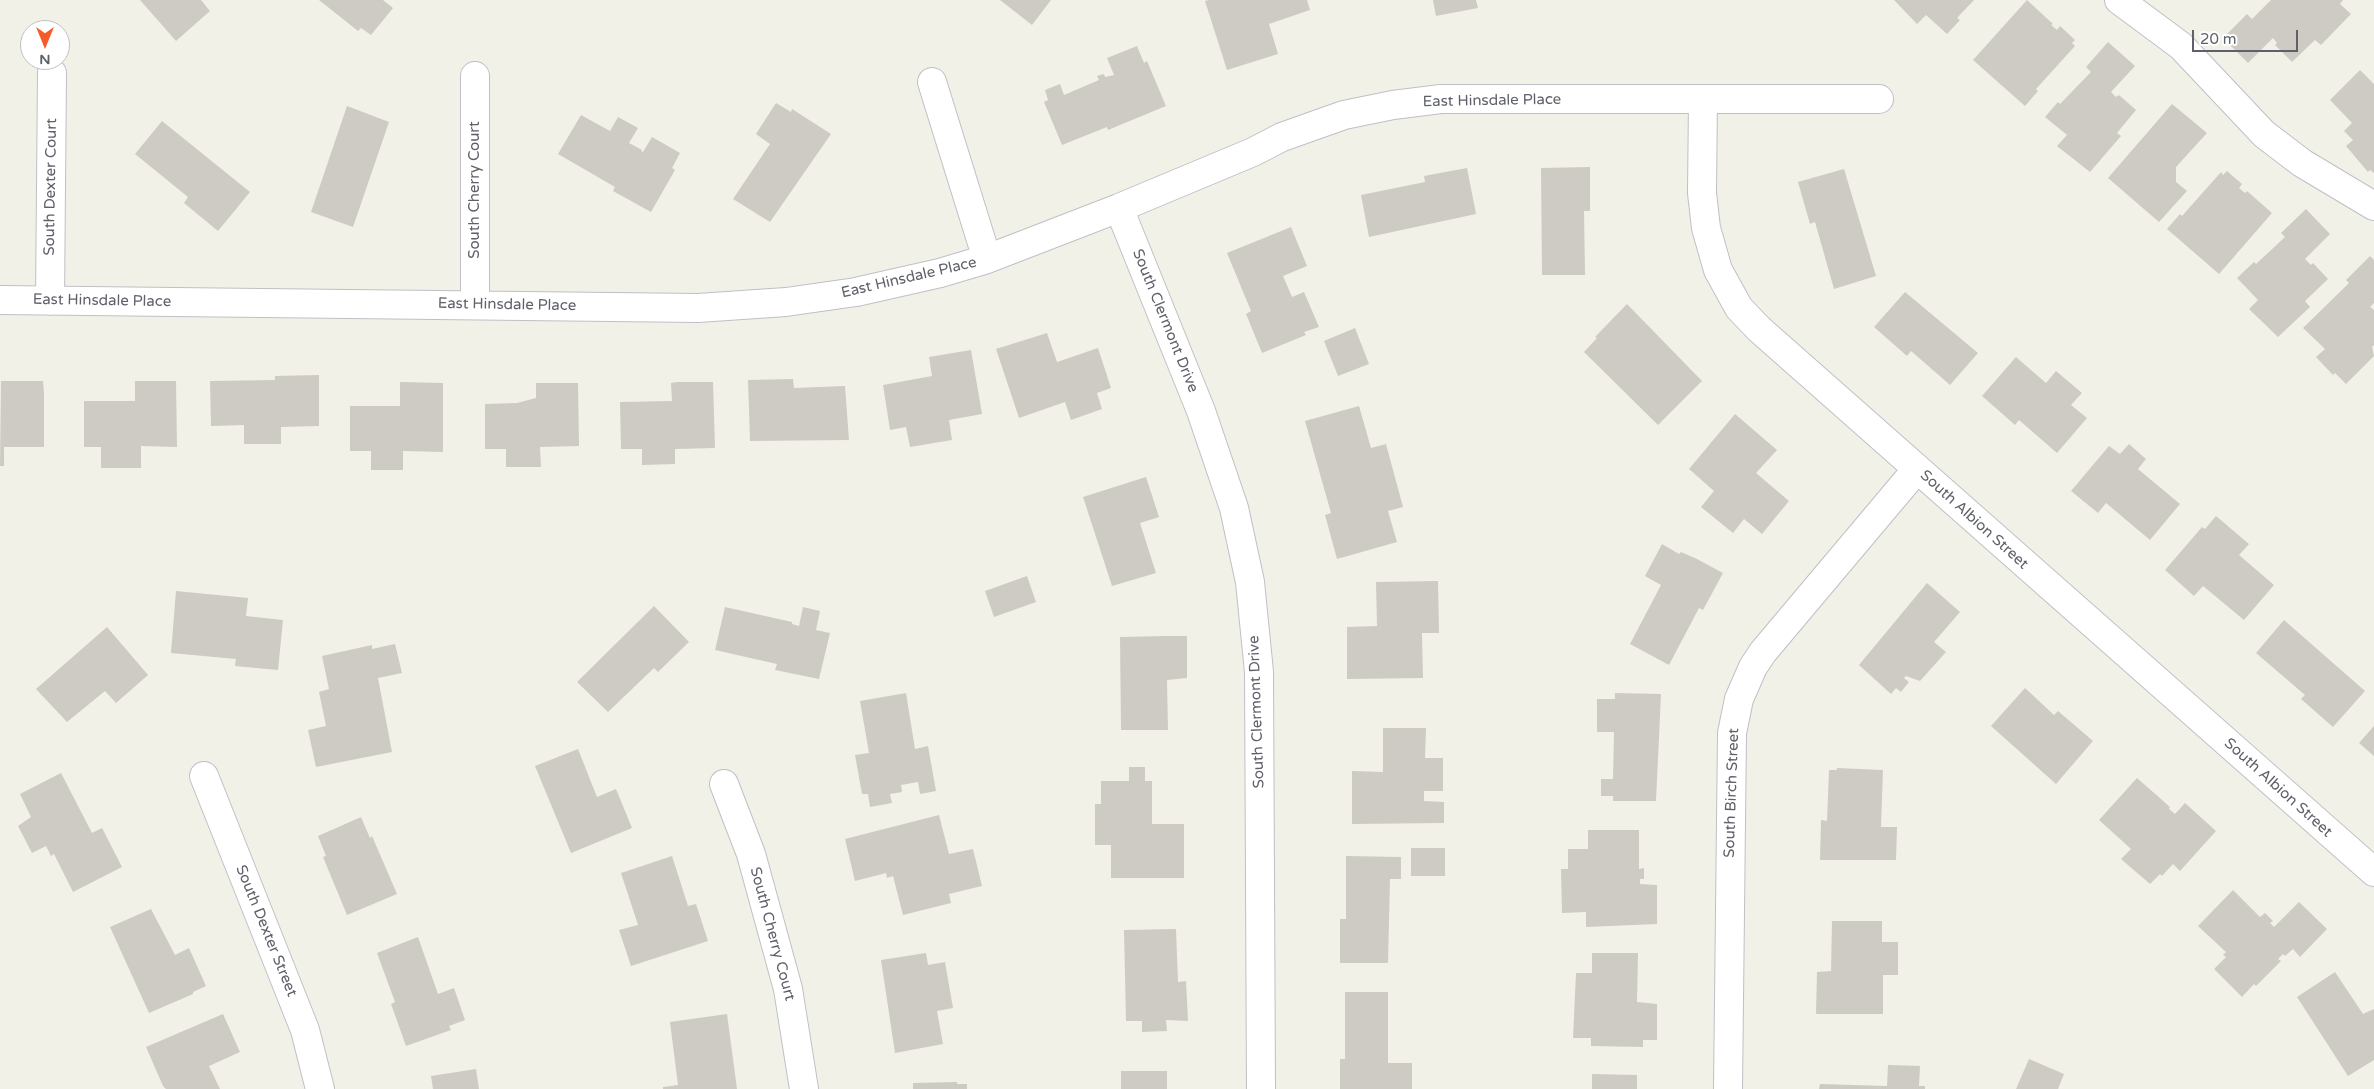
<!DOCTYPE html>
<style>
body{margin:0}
#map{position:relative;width:2374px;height:1089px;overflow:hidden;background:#f2f1e7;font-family:"Varela Round",sans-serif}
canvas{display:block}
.north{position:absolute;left:20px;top:20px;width:50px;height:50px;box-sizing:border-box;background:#fff;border:1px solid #bfc0c3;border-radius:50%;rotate:180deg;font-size:14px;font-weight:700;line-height:20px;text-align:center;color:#5e6169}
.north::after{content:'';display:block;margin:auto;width:18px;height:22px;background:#f65a29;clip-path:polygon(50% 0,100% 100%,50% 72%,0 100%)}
.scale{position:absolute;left:2192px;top:30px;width:106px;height:22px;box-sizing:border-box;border:2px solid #5e6169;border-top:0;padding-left:6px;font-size:15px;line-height:18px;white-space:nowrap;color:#5e6169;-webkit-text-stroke:4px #fff;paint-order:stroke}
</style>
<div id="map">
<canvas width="2374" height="1089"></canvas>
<div class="north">N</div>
<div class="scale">20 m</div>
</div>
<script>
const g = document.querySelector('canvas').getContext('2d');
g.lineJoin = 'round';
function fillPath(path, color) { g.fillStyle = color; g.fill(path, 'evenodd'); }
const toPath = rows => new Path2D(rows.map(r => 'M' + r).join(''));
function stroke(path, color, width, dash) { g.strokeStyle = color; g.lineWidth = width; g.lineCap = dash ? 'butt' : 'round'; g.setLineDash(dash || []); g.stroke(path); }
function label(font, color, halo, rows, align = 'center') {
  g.font = font + ' "Varela Round",sans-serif'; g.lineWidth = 4; g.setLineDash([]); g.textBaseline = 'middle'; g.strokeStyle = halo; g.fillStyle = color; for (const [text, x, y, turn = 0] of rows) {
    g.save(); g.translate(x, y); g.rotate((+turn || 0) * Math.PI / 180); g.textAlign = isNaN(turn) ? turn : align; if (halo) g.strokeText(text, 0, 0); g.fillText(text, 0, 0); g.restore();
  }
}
fillPath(toPath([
 [140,0,201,0,210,11,176,41],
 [319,0,383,0,393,8,371,35,361,28,358,31],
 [1000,0,1051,0,1032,25],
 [1209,0,1307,0,1310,10,1269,24,1278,54,1227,70,1205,1],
 [1433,0,1476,0,1478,8,1436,16],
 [1894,0,1974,0,1957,18,1960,20,1947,34,1926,15,1917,24],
 [2027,0,2053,24,2051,25,2057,30,2060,26,2075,40,2072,43,2075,46,2036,89,2038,91,2025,106,1973,60],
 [2271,0,2343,0,2340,4,2351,14,2321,45,2315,40,2292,62,2275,45,2277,43,2273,38,2248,63,2223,38,2247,14,2252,19],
 [2108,42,2135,66,2111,92,2116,97,2119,95,2136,110,2117,133,2121,136,2090,172,2057,146,2067,135,2045,117,2058,102,2060,104,2091,72,2086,67],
 [1137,46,1144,63,1147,61,1166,106,1108,130,1107,127,1062,145,1044,102,1048,100,1045,90,1060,84,1064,95,1099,80,1097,76,1104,74,1105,77,1114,75,1107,58],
 [2360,70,2374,84,2374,173,2370,170,2368,172,2346,146,2353,140,2344,131,2352,123,2330,100],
 [776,103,791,112,792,109,831,134,770,222,733,199,770,144,756,134],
 [2172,104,2207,133,2176,167,2176,182,2187,191,2159,222,2108,178],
 [347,106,389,122,353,227,311,212],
 [581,115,610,131,618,117,638,128,629,143,642,150,641,151,643,152,652,137,680,153,672,168,675,170,651,212,613,191,615,187,558,154],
 [162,121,250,192,218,231,184,203,188,197,135,154],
 [1590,167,1590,211,1584,211,1585,275,1542,275,1541,168],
 [1467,168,1476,214,1369,237,1361,195,1425,182,1424,176],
 [1844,169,1876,276,1834,289,1815,222,1810,224,1798,182],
 [2227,171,2242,184,2239,188,2245,193,2247,191,2272,213,2219,274,2167,229,2180,214,2182,216,2221,172,2223,175],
 [2306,209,2330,234,2305,259,2311,265,2313,263,2328,279,2305,301,2310,307,2278,337,2249,309,2258,300,2237,278,2254,262,2256,264,2285,237,2281,233],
 [1291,227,1307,266,1283,276,1292,297,1304,292,1319,327,1304,332,1306,335,1262,353,1246,314,1251,311,1227,253],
 [2370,256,2374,260,2374,303,2370,307,2374,310,2374,345,2372,347,2374,356,2346,384,2335,373,2333,375,2316,357,2325,349,2303,328,2349,283,2346,280],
 [1905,292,1978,353,1950,385,1911,351,1907,356,1874,327],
 [1627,304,1702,381,1658,425,1584,352,1597,338,1595,337],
 [1355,328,1369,364,1338,376,1324,341],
 [1047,333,1057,362,1098,348,1111,388,1097,393,1102,409,1071,420,1065,402,1019,418,996,349],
 [971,350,982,414,949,420,952,440,910,447,906,427,890,430,883,385,932,376,929,357],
 [2016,357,2046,383,2056,371,2082,393,2071,405,2087,418,2057,453,2019,420,2015,425,1982,396],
 [319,375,319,426,281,427,281,444,244,444,244,425,211,426,210,381,275,380,275,376],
 [793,379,794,388,845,386,849,440,750,441,748,380],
 [1,381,43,381,44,394,44,447,4,447,4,466,0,466],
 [135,381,176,381,177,447,141,446,141,468,101,468,101,447,84,447,84,401,135,401],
 [400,382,443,383,443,452,403,451,403,470,371,470,371,451,350,451,350,406,400,406],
 [678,382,713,382,715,448,675,449,675,464,642,465,642,449,621,449,620,402,672,401,671,383],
 [536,383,578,383,579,446,540,447,541,467,506,467,506,449,485,449,485,404,517,403,536,398],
 [1359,406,1371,448,1386,444,1403,507,1388,511,1397,542,1337,559,1325,515,1331,513,1305,421],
 [1735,414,1777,450,1756,473,1789,501,1762,534,1744,519,1733,533,1701,507,1714,491,1689,469],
 [2129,444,2146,459,2138,469,2180,504,2150,540,2106,503,2098,513,2071,491,2109,446,2120,454],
 [1146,477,1159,517,1140,523,1156,573,1112,586,1083,497],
 [2216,516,2249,544,2239,555,2274,585,2244,620,2203,586,2194,596,2165,570,2202,527,2205,529],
 [1662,544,1679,554,1681,552,1697,559,1723,573,1703,610,1699,608,1669,665,1630,644,1661,585,1645,576],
 [1027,576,1036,602,994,617,985,591],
 [1438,581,1439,633,1422,633,1423,678,1347,679,1347,627,1377,626,1376,582],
 [1927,583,1960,612,1934,642,1946,652,1920,681,1906,676,1904,678,1909,682,1901,692,1896,688,1891,694,1859,665],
 [176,591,248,598,246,616,283,620,278,670,235,666,236,659,171,653],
 [654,606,689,642,658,672,654,668,608,712,577,682],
 [725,607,792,622,792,624,799,626,803,607,820,611,816,630,830,633,819,679,775,670,777,664,715,650],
 [2284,620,2365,691,2333,727,2301,699,2305,695,2256,653],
 [107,627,148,675,116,703,105,691,67,722,36,689],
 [1166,636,1187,636,1187,678,1167,680,1168,730,1121,730,1120,637],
 [395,644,402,673,378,678,392,752,316,767,308,730,326,726,319,692,329,689,322,656,372,645,372,649],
 [2025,688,2054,715,2058,711,2093,741,2056,784,1991,726],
 [906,693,915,749,928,746,936,791,920,794,918,782,901,785,902,792,890,794,892,803,870,807,868,794,862,794,855,755,869,753,860,701],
 [1615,693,1661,694,1656,801,1613,801,1613,796,1601,796,1601,779,1613,779,1614,732,1597,732,1597,699,1615,699],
 [2374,726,2374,756,2359,743],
 [1383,728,1426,728,1425,758,1443,758,1443,791,1424,791,1424,801,1444,802,1444,823,1352,824,1352,771,1383,772],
 [578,749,597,797,616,789,632,828,571,853,535,766],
 [1129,767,1145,767,1145,781,1152,781,1152,824,1184,824,1184,878,1111,878,1111,845,1095,845,1095,804,1101,804,1101,781,1129,781],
 [1837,768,1883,770,1881,827,1897,827,1896,860,1820,860,1821,820,1827,821,1829,770,1837,770],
 [61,773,92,833,102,828,122,867,73,892,54,854,51,856,46,846,32,853,18,826,31,817,20,794],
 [2137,778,2170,807,2169,809,2175,814,2185,803,2216,831,2180,871,2173,864,2162,876,2160,874,2150,884,2121,859,2131,849,2099,820],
 [939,815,949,854,973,849,982,886,949,894,951,903,903,915,893,876,887,878,886,873,855,881,845,839],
 [361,817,370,838,372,836,397,894,347,915,323,857,326,856,318,836],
 [1588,830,1639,830,1639,869,1644,868,1644,879,1640,879,1640,884,1657,885,1657,924,1586,927,1586,912,1562,913,1561,869,1568,869,1568,849,1588,849],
 [1411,848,1445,848,1445,876,1411,876],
 [672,856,688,906,696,904,708,941,631,966,619,930,638,925,621,873],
 [1346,856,1401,857,1401,879,1390,879,1388,963,1340,963,1340,919,1346,919],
 [2233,890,2260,917,2265,913,2273,921,2270,923,2274,927,2299,902,2327,929,2300,957,2293,949,2285,956,2283,954,2278,959,2281,961,2256,986,2254,984,2242,997,2214,969,2226,957,2223,955,2226,952,2198,926],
 [151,909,175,955,189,948,206,986,193,992,193,994,149,1013,110,927],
 [1832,921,1882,921,1882,942,1898,942,1898,975,1883,975,1883,1014,1816,1014,1817,972,1831,971],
 [1176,929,1178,982,1186,981,1188,1021,1166,1020,1167,1031,1142,1032,1142,1021,1126,1021,1124,930],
 [418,937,438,994,454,988,465,1020,449,1026,451,1030,406,1046,391,1004,395,1002,377,953],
 [926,953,928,965,945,962,953,1008,937,1011,943,1044,895,1053,881,960],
 [1592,953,1638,953,1637,1002,1657,1004,1657,1040,1643,1040,1643,1047,1591,1046,1591,1038,1573,1038,1576,973,1592,973],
 [2335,972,2363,1014,2374,1009,2374,1060,2348,1076,2297,997],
 [1345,992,1388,992,1388,1063,1412,1063,1412,1089,1340,1089,1340,1059,1345,1059],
 [223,1014,240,1052,209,1066,220,1089,166,1089,163,1086,146,1047],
 [727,1014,737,1089,663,1089,663,1087,678,1085,670,1022],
 [2029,1059,2064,1074,2058,1089,2016,1089],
 [1888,1065,1920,1066,1919,1086,1925,1086,1925,1089,1819,1089,1820,1084,1887,1086],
 [476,1069,479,1089,433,1089,431,1076],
 [1121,1071,1167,1071,1167,1089,1121,1089],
 [1592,1074,1637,1075,1637,1089,1592,1089],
 [957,1082,957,1084,967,1084,967,1089,913,1089,913,1083]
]), '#cdcbc4');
const street = toPath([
 [2119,0,2181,46,2264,134,2302,163,2374,206],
 [475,76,475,305],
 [932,82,987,259],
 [1703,99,1702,193,1706,228,1718,270,1739,308,1759,329,2374,872],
 [1119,208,1201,411,1234,508,1250,582,1259,672,1261,1089],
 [0,300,698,308,786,302,856,292,940,273,987,259,1119,208,1253,152,1282,137,1344,115,1393,105,1441,99,1879,99],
 [50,301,52,73],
 [204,776,305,1030,320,1089],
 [724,784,751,854,788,989,804,1089],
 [1728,1089,1732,733,1739,699,1753,667,1763,652,1917,469]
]);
stroke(street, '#bfc0c6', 30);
stroke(street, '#fff', 28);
label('15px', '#5e6169', '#fff', [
 ["East Hinsdale Place",1492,101,-1],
 ["South Dexter Court",51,187,-89],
 ["South Cherry Court",475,190,-90],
 ["East Hinsdale Place",909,278,-13],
 ["East Hinsdale Place",102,301,1],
 ["East Hinsdale Place",507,305,1],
 ["South Clermont Drive",1165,321,68],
 ["South Albion Street",1974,520,42],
 ["South Clermont Drive",1257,712,-92],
 ["South Albion Street",2278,788,42],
 ["South Birch Street",1732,793,-88],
 ["South Dexter Street",266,931,68],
 ["South Cherry Court",772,934,75]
]);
</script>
